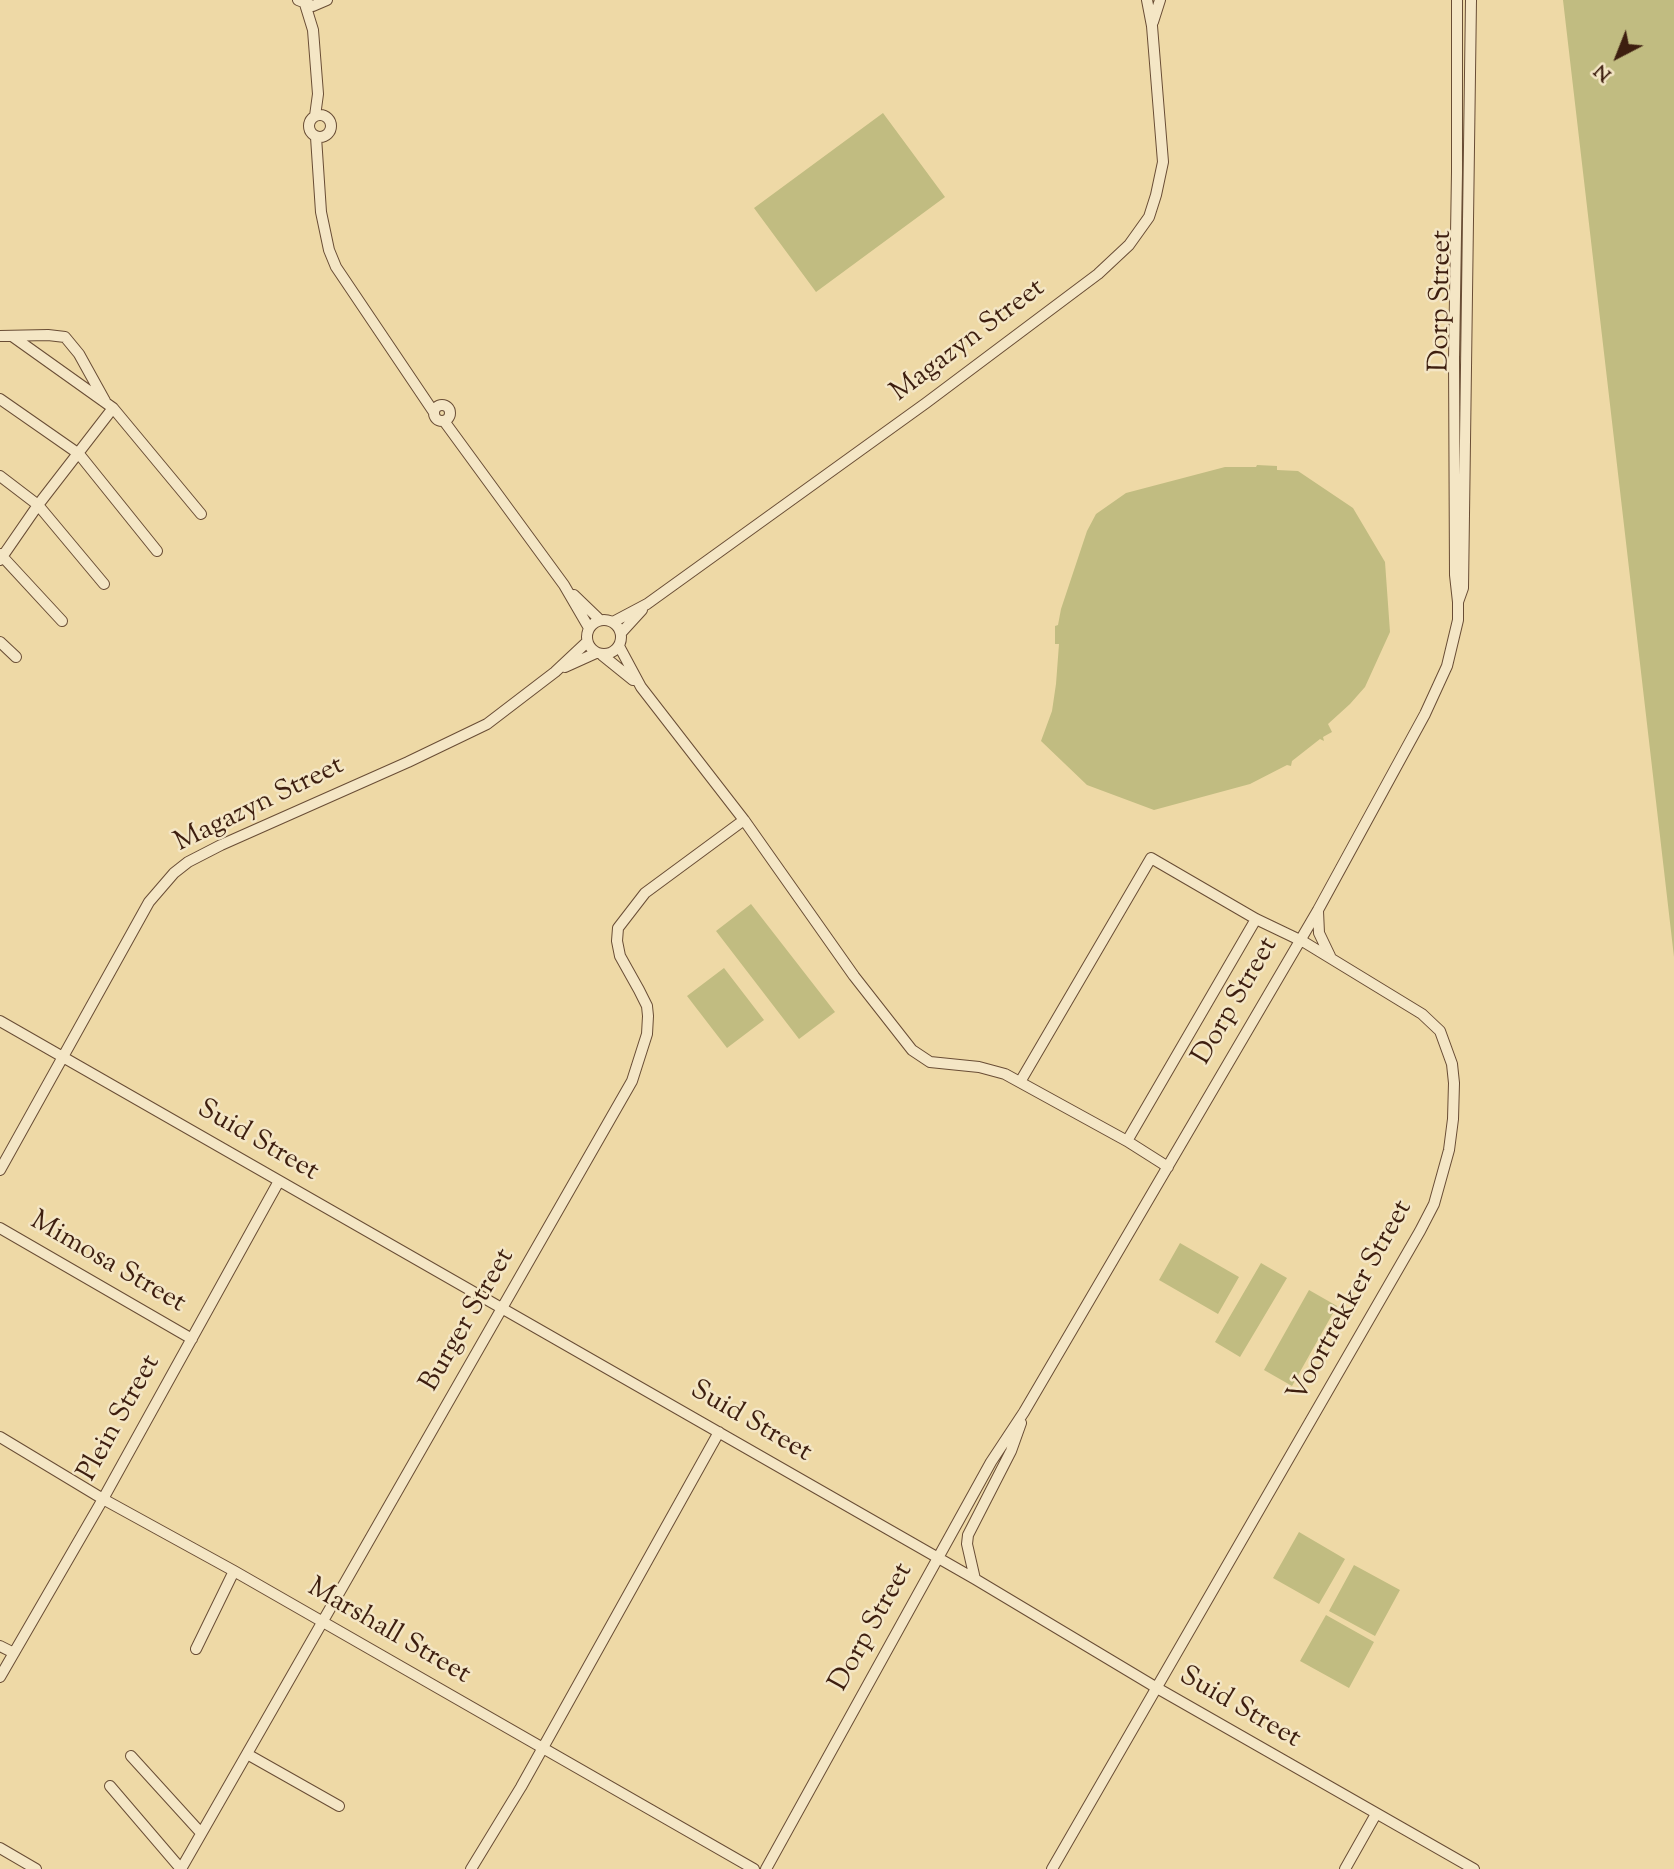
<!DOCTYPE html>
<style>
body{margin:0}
#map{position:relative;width:1674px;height:1869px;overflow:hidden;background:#eed9a6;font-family:"Sorts Mill Goudy",serif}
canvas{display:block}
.north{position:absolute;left:1583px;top:21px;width:70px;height:70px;-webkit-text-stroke:5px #f4e6c5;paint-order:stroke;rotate:222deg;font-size:19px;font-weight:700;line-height:28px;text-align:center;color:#3d1e0f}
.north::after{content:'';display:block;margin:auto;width:24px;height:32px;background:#3d1e0f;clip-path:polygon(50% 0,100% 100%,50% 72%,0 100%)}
</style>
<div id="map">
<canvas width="1674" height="1869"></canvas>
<div class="north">N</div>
</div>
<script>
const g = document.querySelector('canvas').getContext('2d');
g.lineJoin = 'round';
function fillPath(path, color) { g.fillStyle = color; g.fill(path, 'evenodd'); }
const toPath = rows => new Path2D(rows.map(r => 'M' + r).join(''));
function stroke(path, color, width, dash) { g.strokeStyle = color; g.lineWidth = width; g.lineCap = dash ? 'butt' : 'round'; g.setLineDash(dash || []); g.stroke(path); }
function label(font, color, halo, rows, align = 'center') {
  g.font = font + ' "Sorts Mill Goudy",serif'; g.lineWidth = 5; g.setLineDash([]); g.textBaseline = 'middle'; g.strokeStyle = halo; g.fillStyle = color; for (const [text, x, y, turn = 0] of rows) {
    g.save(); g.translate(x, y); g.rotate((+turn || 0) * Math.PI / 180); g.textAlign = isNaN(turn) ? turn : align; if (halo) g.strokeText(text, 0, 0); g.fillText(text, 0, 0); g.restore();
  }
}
fillPath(toPath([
 [1563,0,1674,0,1674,957,1619,482],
 [883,113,945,197,816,292,754,208],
 [1257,465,1277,466,1277,470,1298,471,1353,508,1385,562,1390,632,1365,687,1350,704,1328,724,1332,732,1323,737,1324,741,1320,739,1292,761,1291,766,1287,765,1250,784,1154,810,1087,785,1041,741,1052,711,1056,684,1059,644,1055,644,1055,626,1058,625,1061,609,1087,531,1096,514,1126,493,1225,467,1256,467],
 [751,904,835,1012,799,1039,716,931],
 [724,968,764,1020,727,1048,687,996],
 [1180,1243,1239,1277,1218,1314,1159,1280],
 [1261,1263,1287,1278,1240,1357,1215,1342],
 [1309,1290,1337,1306,1292,1386,1264,1370],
 [1299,1532,1345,1559,1319,1604,1273,1578],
 [1354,1565,1400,1590,1375,1636,1329,1611],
 [1326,1615,1374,1642,1349,1688,1300,1661]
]), '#c1bc81');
const minor = toPath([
 [298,0,313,6,327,0],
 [305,4,313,30,318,94,315,116],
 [1153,22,1160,0],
 '309 126a11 11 0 1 1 22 0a11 11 0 1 1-22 0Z',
 [316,137,321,212,329,250,336,267,433,411],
 [0,336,48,335,65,337,79,354,105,401],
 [12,336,113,408,201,514],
 [0,399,79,454,157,551],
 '434 413a8 8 0 1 1 16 0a8 8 0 1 1-16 0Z',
 [444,421,564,585,589,628],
 [0,476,38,505,104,584],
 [0,554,62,621],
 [0,560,38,505,113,408],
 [574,595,600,620],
 [1458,602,1463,588,1471,0],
 '587 637a17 17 0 1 1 34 0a17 17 0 1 1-34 0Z',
 [613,622,647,604,926,403,1098,274,1129,245,1149,217,1156,195,1163,162,1152,26,1147,0],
 [621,633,642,610],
 [0,642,16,657],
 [619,646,641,687,744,820,854,976,912,1050,930,1062,979,1067,1005,1074,1127,1141,1168,1167],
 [602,655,633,680],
 [565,667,596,653],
 [1318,911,1319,933,1330,956],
 [0,1021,975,1579,1157,1688,1474,1869],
 [1020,1082,1151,858,1256,919,1304,942,1422,1014,1440,1031,1452,1064,1454,1083,1453,1119,1449,1150,1434,1204,1420,1231,1052,1869],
 [1127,1141,1256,919],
 [0,1170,149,902,174,873,188,862,221,845,408,762,487,724,555,672,587,642],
 [0,1228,192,1339],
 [0,1437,103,1499,234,1571,754,1869],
 [975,1579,967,1544,968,1535,1011,1451,1021,1423],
 [0,1646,14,1653],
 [196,1649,234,1571],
 [0,1677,103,1499,279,1181],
 [247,1754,339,1806],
 [131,1756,201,1833],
 [110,1786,181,1869],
 [0,1848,36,1869],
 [181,1869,632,1081,647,1034,648,1016,647,1006,639,990,620,956,617,941,618,928,645,893,744,820],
 [471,1869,521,1787,719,1432],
 [766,1869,991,1462,1024,1412,1318,910,1425,714,1447,666,1458,620,1458,602,1455,575,1454,359,1457,172,1457,0],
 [1345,1869,1376,1814]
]);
stroke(minor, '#694d35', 12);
stroke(minor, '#f4e6c5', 10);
label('28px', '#3d1e0f', '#f4e6c5', [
 ["Dorp Street",1443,301,-89],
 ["Magazyn Street",969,342,-37],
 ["Magazyn Street",260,806,-26],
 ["Dorp Street",1237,1002,-60],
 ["Suid Street",257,1142,30],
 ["Mimosa Street",107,1264,30],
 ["Voortrekker Street",1352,1302,-61],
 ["Burger Street",469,1321,-60],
 ["Plein Street",121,1419,-61],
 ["Suid Street",750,1423,30],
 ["Dorp Street",873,1628,-61],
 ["Marshall Street",388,1633,30],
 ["Suid Street",1239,1709,30]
]);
</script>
